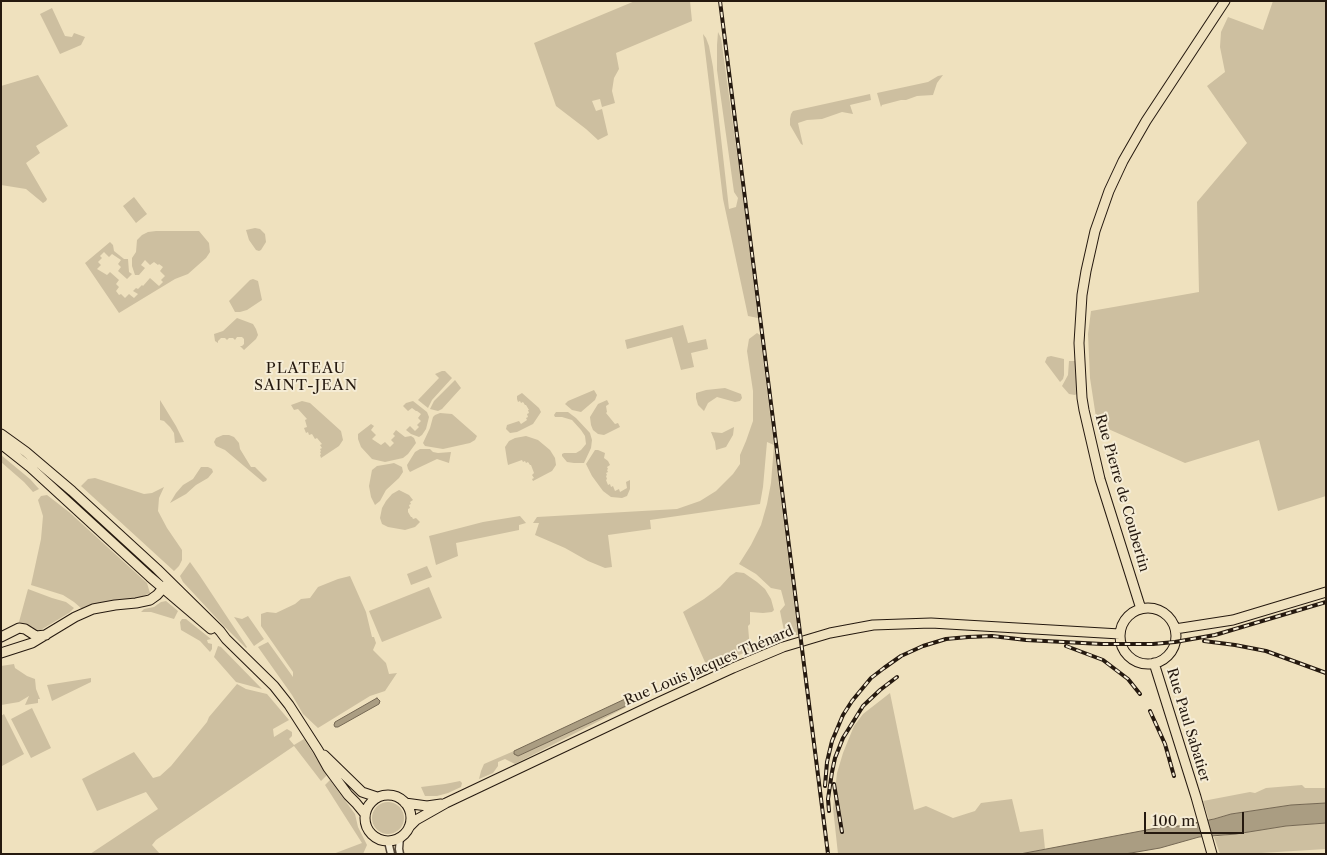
<!DOCTYPE html>
<meta charset="utf-8">
<style>
body{margin:0}
#map{position:relative;width:1327px;height:855px;overflow:hidden;background:#efe1be;font-family:"Libre Caslon Text",serif}
canvas{display:block}
.frame{position:absolute;inset:0;border:2px solid #25190f;pointer-events:none}
.scale{position:absolute;left:1144px;top:812px;width:100px;height:22px;box-sizing:border-box;border:2px solid #25190f;border-top:0;padding-left:6px;font-size:15px;line-height:18px;white-space:nowrap;color:#25190f;-webkit-text-stroke:4px #f5ecd5;paint-order:stroke}
</style>
<div id="map">
<canvas width="1327" height="855"></canvas>
<div class="frame"></div>
<div class="scale">100 m</div>
</div>
<script>
const g = document.querySelector('canvas').getContext('2d');
g.lineJoin = 'round';
function fillPath(path, color) { g.fillStyle = color; g.fill(path, 'evenodd'); }
const toPath = rows => new Path2D(rows.map(r => 'M' + r).join(''));
function stroke(path, color, width, dash) { g.strokeStyle = color; g.lineWidth = width; g.lineCap = dash ? 'butt' : 'round'; g.setLineDash(dash || []); g.stroke(path); }
function label(font, color, halo, rows, align = 'center') {
  g.font = font + ' "Libre Caslon Text",serif'; g.lineWidth = 4; g.setLineDash([]); g.textBaseline = 'middle'; g.strokeStyle = halo; g.fillStyle = color; for (const [text, x, y, turn = 0] of rows) {
    g.save(); g.translate(x, y); g.rotate((+turn || 0) * Math.PI / 180); g.textAlign = isNaN(turn) ? turn : align; if (halo) g.strokeText(text, 0, 0); g.fillText(text, 0, 0); g.restore();
  }
}
fillPath(toPath([
 [635,1,690,1,692,21,616,53,619,69,614,78,612,91,615,103,602,107,600,99,592,101,596,111,602,109,608,135,598,140,586,129,556,106,534,43],
 [1273,1,1326,1,1326,496,1278,511,1259,440,1185,463,1097,424,1090,378,1088,334,1091,311,1199,292,1197,202,1247,143,1207,86,1225,72,1220,47,1221,32,1228,17,1263,30],
 [52,8,65,36,72,37,74,33,85,37,81,45,60,54,40,14],
 [718,32,721,38,739,168,758,318,748,316,723,199,703,34,706,38,709,46,713,67,729,209,736,207,738,198,734,192,717,70,717,45],
 [38,75,68,126,36,146,40,153,26,163,47,199,46,201,43,203,26,189,1,185,1,86],
 [943,75,937,83,933,95,917,96,906,100,901,100,882,105,881,107,877,93,928,82,938,76],
 [870,94,871,100,850,105,853,114,842,112,822,119,807,120,798,123,803,145,801,144,790,125,790,119,791,114,793,111],
 [134,197,147,214,136,223,123,206],
 [255,228,260,229,265,234,266,242,261,250,259,251,256,250,249,240,246,230],
 [156,231,199,231,209,243,210,252,206,258,188,274,175,279,119,313,85,263,110,242,113,245,114,251,124,259,128,259,129,272,132,274,127,279,118,271,121,267,118,264,121,260,112,254,109,257,104,252,100,256,102,258,98,262,101,265,97,269,107,275,110,272,119,280,116,284,119,287,116,291,119,295,121,294,125,298,129,294,134,298,138,294,133,291,136,288,138,289,142,285,143,286,150,278,159,286,163,282,161,280,165,276,160,271,163,267,159,264,158,265,154,262,150,265,145,260,141,265,145,268,139,275,135,275,132,266,132,258,136,252,137,240,142,235,148,232],
 [253,279,258,281,262,300,247,310,240,312,235,312,229,301,250,280],
 [237,318,253,324,256,329,258,335,256,339,244,350,240,346,242,346,244,344,244,339,242,337,237,337,235,340,233,338,229,338,227,340,225,338,221,338,218,341,218,343,215,341,214,334,223,331],
 [683,325,688,343,706,339,708,349,691,353,694,367,681,370,672,337,627,349,625,340],
 [757,333,760,335,798,635,790,635,784,631,780,611,785,605,781,590,771,588,756,574,739,564,751,545,761,525,767,504,771,483,774,445,767,442,763,487,760,504,650,520,651,529,608,535,612,567,605,568,588,561,565,548,535,535,539,523,533,523,537,517,677,509,700,501,716,491,733,474,740,464,740,455,746,441,753,421,753,391,747,351,749,339],
 [1051,356,1064,359,1064,375,1063,379,1060,382,1045,362,1047,357],
 [1069,361,1076,361,1078,393,1075,395,1069,394,1062,386,1068,375],
 [442,371,445,371,452,378,432,400,428,408,418,400,439,378,435,374],
 [455,380,461,388,442,409,438,411,430,409,434,401],
 [725,388,741,394,742,398,740,401,735,402,717,397,708,403,704,411,698,405,696,398,696,393,706,390],
 [594,390,597,395,595,400,581,412,572,410,565,404,568,401],
 [522,393,539,408,541,412,533,424,517,432,510,433,506,429,507,425,519,421,521,424,527,420,526,418,528,417,527,414,529,413,528,410,529,410,526,405,525,405,523,402,521,403,520,401,518,402,517,399,517,396],
 [160,400,176,426,184,442,175,443,174,433,170,427,164,421,160,420],
 [607,400,609,404,606,406,607,412,606,413,615,424,618,423,620,427,604,435,598,434,593,430,591,425,590,417,598,404],
 [302,401,310,403,341,431,343,440,339,446,321,458,320,455,321,454,320,452,321,451,320,449,322,448,320,445,322,444,317,438,315,439,312,434,309,435,308,432,306,433,304,428,307,427,305,420,307,419,298,409,294,410,291,405],
 [413,401,427,412,429,417,426,429,422,435,419,437,411,434,406,430,410,426,415,431,419,427,417,425,421,421,418,418,421,414,417,411,416,411,412,408,408,411,403,406,406,403],
 [556,412,568,412,576,418,590,433,592,440,591,448,584,463,574,463,567,462,562,456,562,454,564,453,576,453,581,450,586,444,585,436,581,430,572,420,562,417,555,417,554,415],
 [440,413,452,414,477,436,475,440,470,443,443,449,425,446,423,443,430,428,433,417,435,415],
 [371,424,374,426,371,430,376,435,372,439,381,445,385,442,390,447,394,443,391,440,395,436,393,434,396,430,405,437,411,436,414,438,416,443,408,454,403,458,385,462,372,459,361,447,358,439,358,434],
 [734,427,733,435,726,447,716,450,715,442,711,432,722,433],
 [223,435,229,435,234,437,239,443,240,449,251,467,255,467,267,479,266,481,263,482,225,450,216,446,214,442,216,438],
 [526,436,538,440,550,450,555,458,556,465,552,471,533,481,532,479,534,478,532,475,534,473,531,465,530,465,528,462,526,463,525,461,523,462,522,460,508,465,507,460,505,447,509,441,515,438],
 [420,449,430,449,433,452,438,453,451,452,449,463,437,459,418,468,410,472,408,469,407,465,415,452],
 [595,450,598,450,605,453,604,458,608,461,610,465,607,467,608,469,607,470,608,472,606,473,607,475,606,476,607,479,606,480,608,485,610,484,611,487,613,486,615,491,619,489,620,492,627,488,626,482,630,480,630,489,627,496,622,498,611,497,603,491,592,476,586,464],
 [1,455,30,479,39,489,33,492,24,482,1,462],
 [394,463,402,467,403,472,399,478,386,490,380,501,375,505,371,497,369,486,372,470,377,466,389,464],
 [201,467,208,467,212,469,213,472,208,478,196,485,186,494,170,503,176,493,183,485,193,479],
 [95,478,144,494,152,493,164,487,159,498,158,511,167,528,182,550,182,560,179,566,174,571,81,486,88,479],
 [399,490,409,495,413,500,410,502,411,504,409,505,410,508,408,509,408,512,411,517,412,517,413,519,416,518,420,522,415,527,405,530,388,527,382,524,380,518,382,508,386,501,392,494],
 [47,495,69,512,147,583,150,593,139,598,116,600,90,605,82,609,74,602,63,595,31,585,41,539,43,516,38,500,41,496],
 [520,516,526,523,519,525,519,530,456,543,458,556,436,565,429,536,483,522],
 [190,562,200,576,247,647,246,648,221,623,183,582,180,576],
 [427,566,432,577,411,585,407,574],
 [736,572,744,573,757,582,765,589,771,599,774,610,772,612,763,613,750,612,750,624,748,626,750,650,708,669,683,612,704,599,720,587,730,576],
 [350,576,366,612,372,637,374,637,376,643,373,650,386,663,389,674,397,673,385,691,370,696,318,728,303,714,292,695,258,647,268,642,293,677,293,672,261,626,261,614,267,612,276,613,295,604,301,599,310,598,318,587,338,579],
 [429,587,442,618,382,642,369,611],
 [28,589,52,598,66,602,74,608,69,613,39,631,36,631,27,625,19,622],
 [166,601,178,611,174,619,151,612,141,612,144,609,154,607,161,602],
 [248,616,264,639,254,646,234,617,242,619],
 [182,619,186,619,211,639,207,640,208,643,212,644,212,649,210,652,200,641,181,630,180,622],
 [218,646,221,647,262,689,236,682,214,657],
 [14,664,15,668,27,676,35,679,36,689,40,699,38,699,38,703,25,705,29,696,19,702,1,705,1,666],
 [91,678,91,682,52,701,47,685],
 [237,684,246,689,267,694,289,720,273,729,274,737,287,729,292,732,292,736,289,739,294,745,304,739,327,775,321,781,294,746,156,840,152,845,160,854,90,854,158,809,146,792,97,811,82,779,134,752,153,778,160,776,171,766,207,722,209,717],
 [890,693,914,810,926,806,953,818,975,811,981,803,1012,799,1020,832,1043,829,1045,849,1020,854,838,854,833,808,837,773,843,753,854,726,863,714],
 [634,695,644,695,642,699,515,764,505,759,498,762,498,766,493,773,479,779,481,771,484,764,514,751,513,752,518,756,626,706,629,704,627,700,625,699],
 [32,708,51,748,31,758,11,719],
 [4,714,24,754,2,766,1,716],
 [330,780,355,814,358,827,367,845,363,854,333,854,362,843,325,785],
 [460,781,462,783,461,787,448,793,437,796,425,796,421,787,445,784],
 [1302,785,1305,788,1326,788,1326,803,1291,805,1231,814,1209,820,1203,801,1250,792,1255,793,1266,788],
 '372 818a16 16 0 1 1 32 0a16 16 0 1 1-32 0Z',
 [1326,823,1326,849,1245,854,1220,854,1214,837,1286,826]
]), '#cdbfa0');
const water = toPath([
 [377,698,380,701,379,704,338,727,335,727,334,725,335,722,377,698],
 [625,699,629,703,626,706,518,756,514,754,514,751,625,699],
 [1326,803,1326,823,1286,826,1236,834,1199,837,1160,848,1125,854,1020,854,1162,827,1179,826,1214,819,1231,814,1291,805,1326,803]
]);
fillPath(water, '#aa9d82');
stroke(water, '#756854', 1);
const minor = toPath([
 [388,841,391,854],
 [400,854,399,849,400,837]
]);
const major = toPath([
 [1,434,26,452,72,491,157,569,220,631,226,639,274,686,289,705,318,750,328,768,348,795,356,803,365,814],
 [1,444,30,467,150,577,211,629],
 '1120 636a28 28 0 1 1 56 0a28 28 0 1 1-56 0Z',
 [1141,609,1100,479,1084,410,1082,398,1079,343,1082,295,1086,271,1095,231,1109,191,1123,161,1146,121,1225,1],
 [1175,629,1233,620,1326,592],
 [1,637,19,628,25,629,36,636,46,635],
 [1,653,32,643,75,617,93,609,115,605,136,603,150,600,157,595,166,585],
 [1154,663,1196,797,1212,854],
 [324,755,362,792,377,797],
 '365 818a23 23 0 1 1 46 0a23 23 0 1 1-46 0Z',
 [405,803,427,806,441,804],
 [409,827,416,820,446,803,657,703,733,668,783,647,830,633,873,625,931,623,1120,634]
]);
stroke(minor, '#584b3b', 9);
stroke(major, '#25190f', 11);
stroke(minor, '#f5ecd5', 6);
stroke(major, '#efe1be', 9);
const rail = toPath([
 [720,1,828,854],
 [1204,641,1235,645,1266,651,1326,673],
 [1066,646,1103,660,1128,679,1140,694],
 [1150,711,1165,744,1174,776],
 [834,784,842,832],
 [825,786,827,762,832,741,843,715,852,701,871,678,884,668,901,656,923,646,946,639,968,637,992,636,1026,640,1102,644,1153,644,1175,642,1215,635,1326,602],
 [829,811,828,799,832,772,835,758,843,738,863,706,880,690,897,677]
]);
stroke(rail, '#25190f', 4);
stroke(rail, '#f5ecd5', 2, [5.5]);
label('14px', '#25190f', '#f5ecd5', [
 ["Rue Pierre de Coubertin",1122,493,74],
 ["Rue Louis Jacques Thénard",709,666,-23],
 ["Rue Paul Sabatier",1188,725,73]
]);
g.letterSpacing = '1px';
label('15px', '#25190f', '#f5ecd5', [
 ["PLATEAU",306,369],
 ["SAINT-JEAN",306,386]
]);
g.letterSpacing = '0px';
</script>
